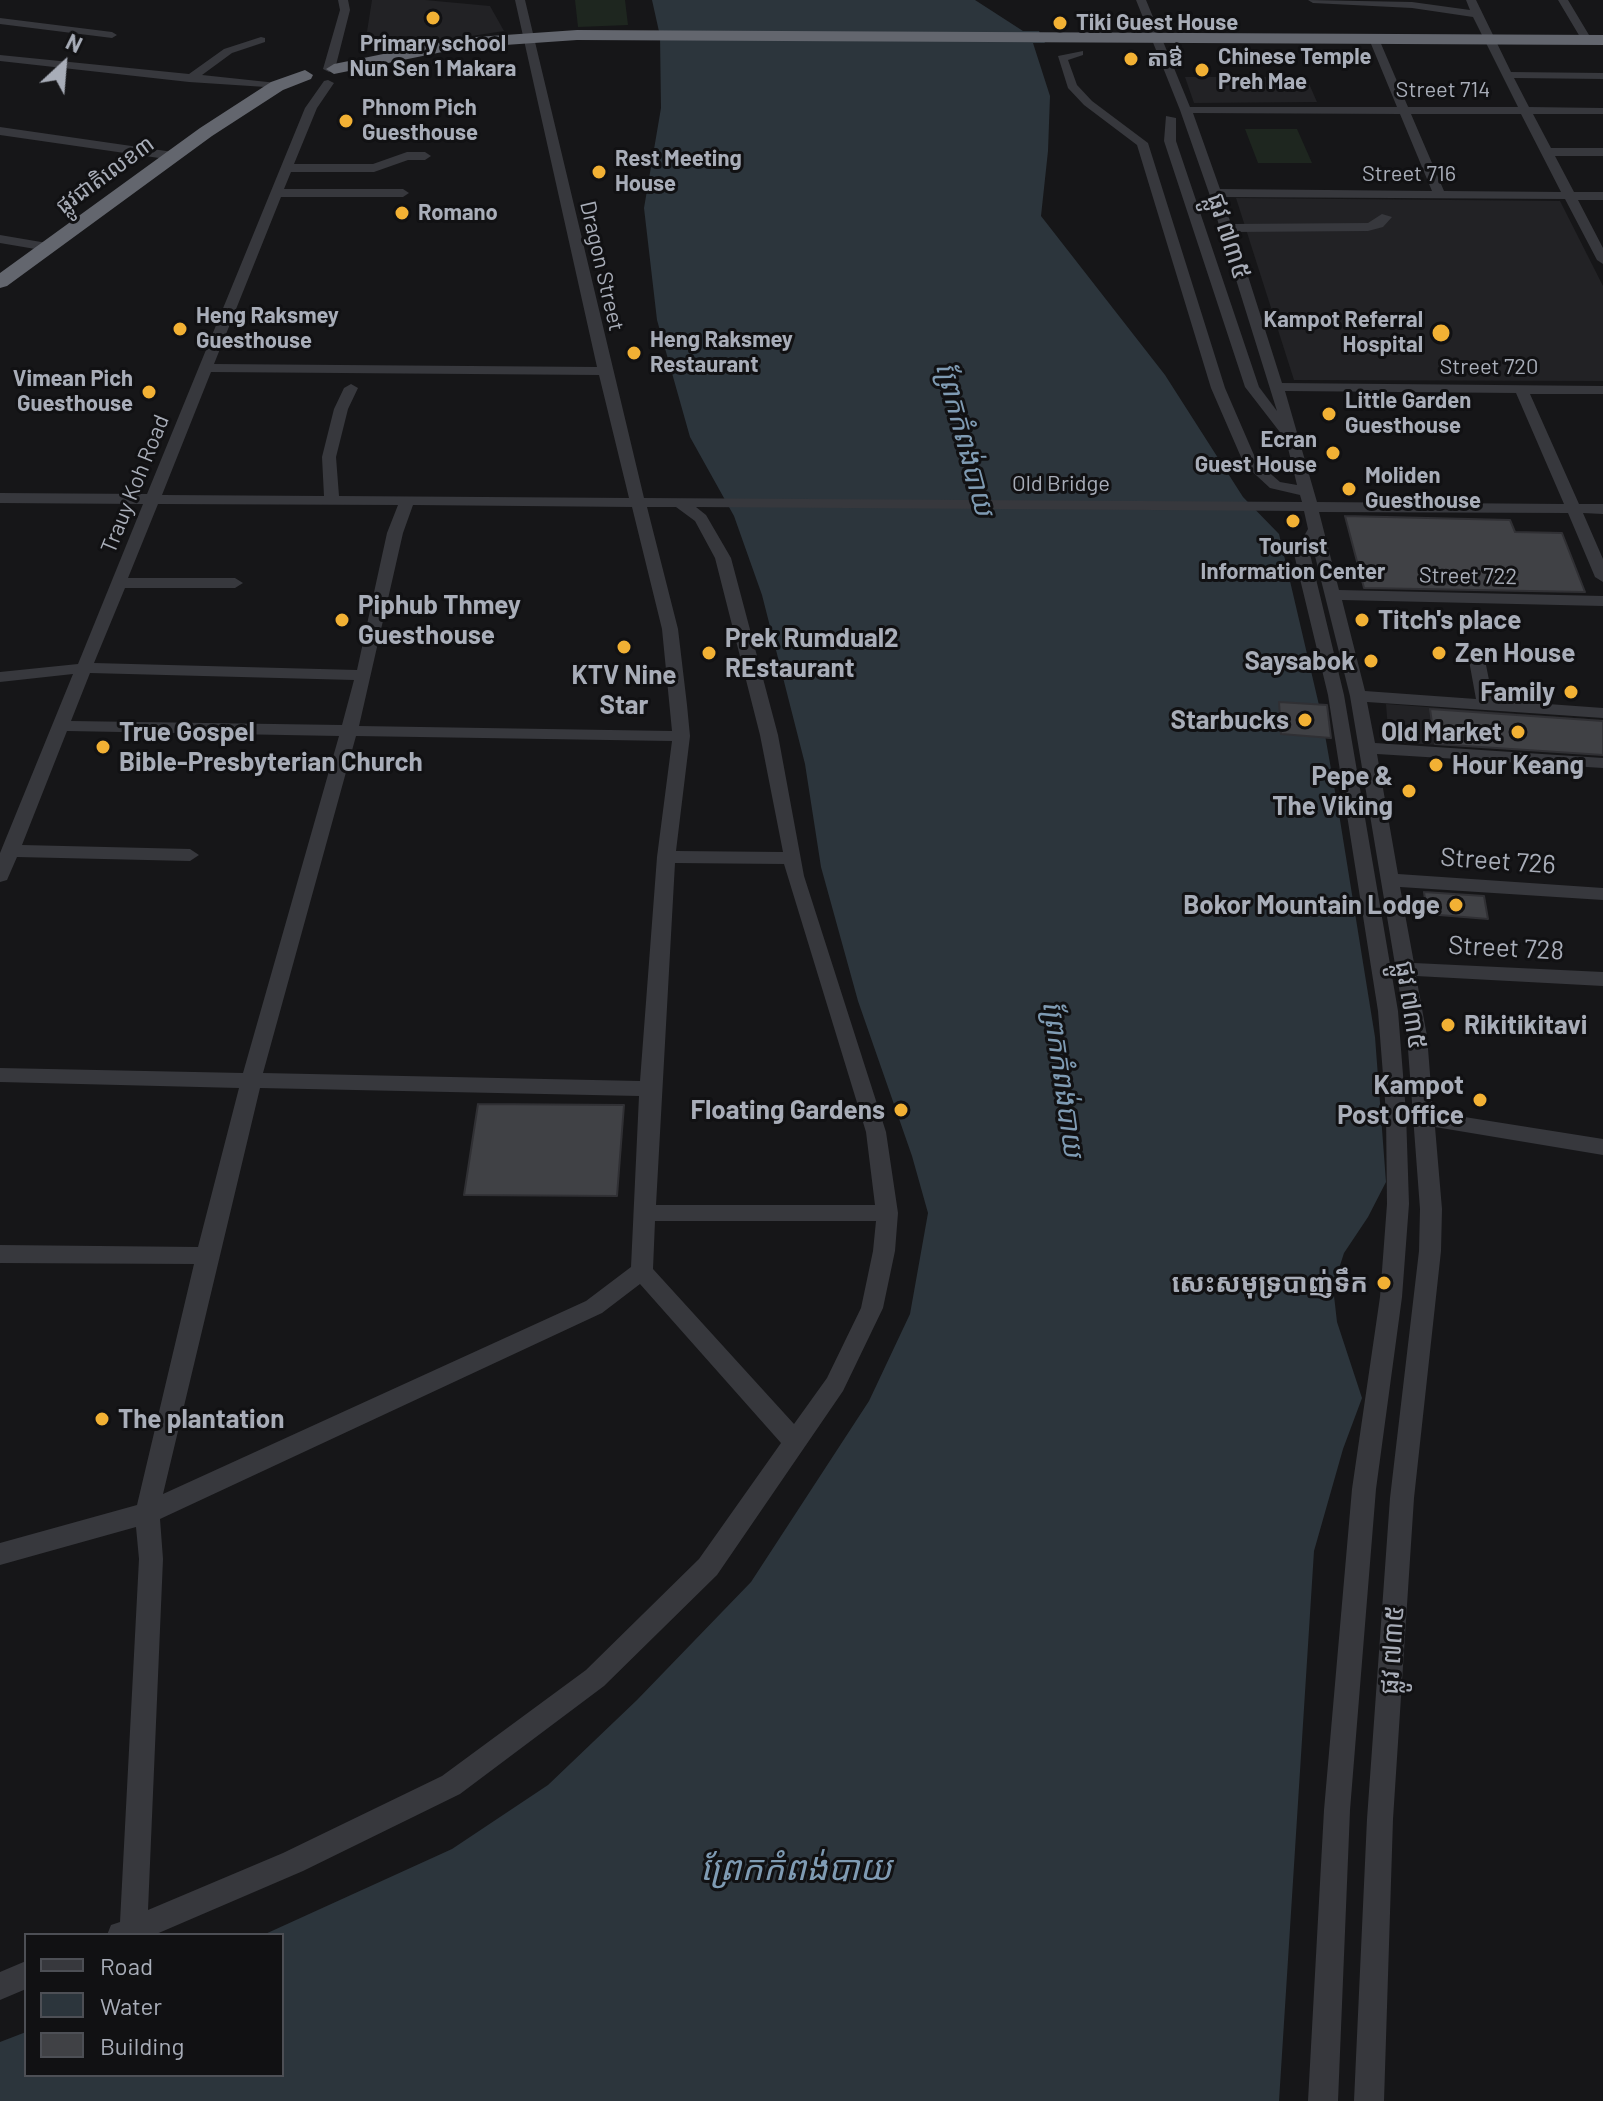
<!DOCTYPE html>
<meta charset="utf-8">
<style>
body{margin:0}
#map{position:relative;width:1603px;height:2101px;overflow:hidden;background:#161618;font-family:Barlow,sans-serif}
canvas{display:block}
.legend{position:absolute;left:24px;top:1933px;width:260px;height:144px;box-sizing:border-box;background:#111113;border:2px solid #4d4f55;margin:0;padding:10px 14px;list-style:none;font-size:24px;color:#a8adb8}
.legend li{display:flex;align-items:center;gap:16px;height:40px}
.legend b{width:40px;border:2px solid #4d4f55}
.north{position:absolute;left:24px;top:24px;width:80px;height:80px;-webkit-text-stroke:6px #111113;paint-order:stroke;rotate:26deg;font-size:22px;font-weight:700;line-height:32px;text-align:center;color:#a8adb8}
.north::after{content:'';display:block;margin:auto;width:28px;height:36px;background:#a8adb8;clip-path:polygon(50% 0,100% 100%,50% 72%,0 100%)}
</style>
<div id="map">
<canvas width="1603" height="2101"></canvas>
<ul class="legend">
<li><b style="height:10px;background:#37383d"></b>Road</li>
<li><b style="height:22px;background:#2c353c"></b>Water</li>
<li><b style="height:22px;background:#404145"></b>Building</li>
</ul>
<div class="north">N</div>
</div>
<script>
const g = document.querySelector('canvas').getContext('2d');
g.lineJoin = 'round';
function fillPath(path, color) { g.fillStyle = color; g.fill(path, 'evenodd'); }
const toPath = rows => new Path2D(rows.map(r => 'M' + r).join(''));
function stroke(path, color, width, dash) { g.strokeStyle = color; g.lineWidth = width; g.lineCap = dash ? 'butt' : 'round'; g.setLineDash(dash || []); g.stroke(path); }
function label(font, color, halo, rows, align = 'center') {
  g.font = font + ' Barlow,"Noto Sans Khmer",sans-serif'; g.lineWidth = 6; g.setLineDash([]); g.textBaseline = 'middle'; g.strokeStyle = halo; g.fillStyle = color; for (const [text, x, y, turn = 0] of rows) {
    g.save(); g.translate(x, y); g.rotate((+turn || 0) * Math.PI / 180); g.textAlign = isNaN(turn) ? turn : align; if (halo) g.strokeText(text, 0, 0); g.fillText(text, 0, 0); g.restore();
  }
}
fillPath(toPath([
 [372,0,425,0,490,6,504,31,413,45,410,36,366,38],
 [1185,77,1306,77,1317,102,1194,103],
 [1236,198,1560,201,1603,286,1603,381,1294,380],
 [1386,704,1603,720,1603,755,1389,742]
]), '#222225');
fillPath(toPath([
 [575,0,625,0,628,25,578,27],
 [1245,129,1297,129,1312,163,1258,163]
]), '#1e261f');
fillPath(toPath([
 [652,0,975,0,1023,31,1039,31,1045,43,1033,43,1050,96,1048,151,1041,216,1165,375,1243,497,1279,534,1322,718,1340,820,1375,1037,1386,1182,1368,1217,1344,1253,1333,1287,1337,1322,1362,1398,1343,1449,1314,1551,1279,2101,0,2101,0,2042,26,2032,26,2075,282,2075,282,1935,263,1935,452,1849,548,1785,637,1700,751,1582,869,1401,910,1314,928,1213,912,1156,858,1001,821,867,805,764,762,595,734,516,690,437,657,320,644,208,661,108,660,36]
]), '#2c353c');
const building = toPath([
 [1345,516,1510,520,1515,532,1562,533,1585,592,1364,588,1345,516],
 [1279,702,1327,705,1331,738,1281,734,1279,702],
 [1430,709,1603,721,1603,755,1435,744,1430,709],
 [1424,892,1484,896,1488,919,1427,914,1424,892],
 [478,1104,624,1105,617,1196,464,1195,478,1104]
]);
fillPath(building, '#404145');
stroke(building, '#303034', 2);
fillPath(toPath([
 [338,0,348,0,350,10,335,69,329,72,323,69,340,10,338,0],
 [515,0,525,0,644,498,1302,502,1300,495,1270,488,1244,464,1211,388,1137,145,1084,105,1068,88,1058,56,1083,51,1083,55,1068,60,1077,85,1092,101,1148,143,1225,388,1257,462,1280,482,1297,485,1286,440,1245,387,1164,141,1166,116,1176,118,1176,141,1259,387,1277,411,1209,193,1180,110,1136,0,1146,0,1190,107,1397,107,1369,39,1374,36,1379,39,1408,107,1518,107,1473,17,1412,8,1313,3,1308,0,1412,2,1470,10,1466,0,1476,0,1511,72,1603,73,1603,79,1514,78,1529,107,1603,108,1603,114,1533,114,1551,148,1603,148,1603,156,1555,156,1574,192,1603,192,1603,200,1578,200,1603,248,1603,264,1597,260,1565,199,1222,197,1231,224,1368,223,1382,214,1392,217,1383,227,1368,231,1234,232,1282,383,1603,386,1603,394,1530,394,1579,504,1603,504,1603,514,1583,513,1603,559,1603,582,1595,577,1568,513,1319,512,1339,590,1603,596,1603,606,1342,600,1365,691,1476,699,1468,655,1476,650,1484,655,1493,700,1603,708,1603,718,1367,702,1375,743,1603,758,1603,768,1377,754,1398,874,1603,888,1603,900,1400,887,1414,963,1603,972,1603,986,1416,976,1427,1036,1433,1112,1603,1139,1603,1155,1435,1127,1442,1209,1441,1251,1414,1498,1393,1819,1384,2101,1354,2101,1367,1819,1390,1498,1419,1251,1420,1209,1407,1036,1350,696,1313,548,1310,554,1344,695,1398,1011,1406,1113,1409,1204,1402,1297,1376,1489,1350,1810,1338,2101,1308,2101,1324,1810,1352,1489,1380,1297,1387,1204,1386,1113,1378,1011,1328,695,1294,554,1308,529,1304,511,696,507,706,515,731,558,778,735,804,876,886,1132,898,1213,895,1251,883,1308,843,1391,717,1575,604,1686,460,1794,303,1871,154,1935,107,1935,111,1925,120,1922,139,1559,136,1527,0,1565,0,1543,137,1505,194,1264,0,1263,0,1245,198,1247,239,1088,0,1082,0,1068,243,1073,339,736,67,731,22,845,190,849,199,855,190,861,17,857,7,880,0,882,0,853,73,674,0,682,0,672,78,664,143,504,0,503,0,493,147,494,305,108,324,81,328,80,334,83,317,108,294,164,373,164,407,152,425,152,431,156,425,160,408,160,374,172,291,172,284,189,403,189,409,193,403,197,281,197,214,364,597,367,515,0],
 [1193,113,1400,114,1432,191,1220,189,1193,113],
 [1411,114,1521,114,1561,192,1444,191,1411,114],
 [211,372,599,375,629,498,339,496,336,457,348,409,358,388,351,384,344,388,334,409,322,457,324,496,162,495,211,372],
 [1285,391,1516,393,1564,504,1317,502,1285,391],
 [158,504,398,505,387,533,357,670,94,663,125,588,235,588,243,583,235,578,128,578,158,504],
 [413,505,632,507,662,629,672,731,359,726,403,533,413,505],
 [647,507,676,507,695,521,715,558,760,735,783,852,676,851,690,736,687,705,678,629,647,507],
 [90,673,354,680,342,725,71,721,90,673],
 [356,736,672,741,657,857,640,1081,263,1073,356,736],
 [675,863,784,864,866,1132,875,1205,656,1205,675,863],
 [260,1088,639,1096,631,1267,586,1301,163,1494,260,1088],
 [655,1221,876,1221,873,1251,861,1308,827,1378,794,1424,653,1269,655,1221],
 [640,1284,781,1443,699,1559,586,1670,442,1776,283,1853,148,1910,163,1559,160,1519,602,1313,640,1284],
 [1558,0,1568,0,1592,40,1591,42,1583,42,1558,0],
 [0,18,112,32,117,35,112,38,0,24,0,18],
 [261,37,265,38,265,42,232,53,202,75,277,83,281,84,281,88,189,82,0,61,0,55,189,74,224,49,261,37],
 [0,127,173,152,179,156,173,160,0,135,0,127],
 [0,235,47,243,53,247,47,251,0,243,0,235],
 [26,1961,26,1989,0,2000,0,1972,26,1961]
]), '#37383d');
fillPath(toPath([
 [577,30,1603,35,1603,45,577,40,462,48,334,74,326,69,334,64,462,38,577,30],
 [305,70,313,75,311,79,283,90,212,136,7,286,0,288,0,273,200,128,271,82,305,70]
]), '#63666e');
for (const [x, y, r, color] of [
 [433,18,8,"#f2b134"],
 [1060,23,8,"#f2b134"],
 [1131,59,8,"#f2b134"],
 [1202,70,8,"#f2b134"],
 [346,121,8,"#f2b134"],
 [599,172,8,"#f2b134"],
 [402,213,8,"#f2b134"],
 [180,329,8,"#f2b134"],
 [1441,333,10,"#f2b134"],
 [634,353,8,"#f2b134"],
 [149,392,8,"#f2b134"],
 [1329,414,8,"#f2b134"],
 [1333,453,8,"#f2b134"],
 [1349,489,8,"#f2b134"],
 [1293,521,8,"#f2b134"],
 [342,620,8,"#f2b134"],
 [1362,620,8,"#f2b134"],
 [624,647,8,"#f2b134"],
 [709,653,8,"#f2b134"],
 [1439,653,8,"#f2b134"],
 [1371,661,8,"#f2b134"],
 [1571,692,8,"#f2b134"],
 [1305,720,8,"#f2b134"],
 [1518,732,8,"#f2b134"],
 [103,747,8,"#f2b134"],
 [1436,765,8,"#f2b134"],
 [1409,791,8,"#f2b134"],
 [1456,905,8,"#f2b134"],
 [1448,1025,8,"#f2b134"],
 [1480,1100,8,"#f2b134"],
 [901,1110,8,"#f2b134"],
 [1384,1283,8,"#f2b134"],
 [102,1419,8,"#f2b134"]
]) { const dot = new Path2D(); dot.arc(x, y, r, 0, 2 * Math.PI); g.fillStyle = color; g.fill(dot); stroke(dot, '#111113', 3); }
label('bold 22px', '#a8adb8', '#111113', [
 ["Tiki Guest House",1076,23],
 ["Primary school",433,44,"center"],
 ["Nun Sen 1 Makara",433,69,"center"],
 ["Chinese Temple",1218,57],
 ["Preh Mae",1218,82],
 ["តាឳ",1147,59],
 ["Phnom Pich",362,108],
 ["Guesthouse",362,133],
 ["Rest Meeting",615,159],
 ["House",615,184],
 ["Romano",418,213],
 ["Heng Raksmey",196,316],
 ["Guesthouse",196,341],
 ["Kampot Referral",1423,320,"right"],
 ["Hospital",1423,345,"right"],
 ["Heng Raksmey",650,340],
 ["Restaurant",650,365],
 ["Vimean Pich",133,379,"right"],
 ["Guesthouse",133,404,"right"],
 ["Little Garden",1345,401],
 ["Guesthouse",1345,426],
 ["Ecran",1317,440,"right"],
 ["Guest House",1317,465,"right"],
 ["Moliden",1365,476],
 ["Guesthouse",1365,501],
 ["Tourist",1293,547,"center"],
 ["Information Center",1293,572,"center"]
], 'left');
label('22px', '#a8adb8', '#111113', [
 ["Street 714",1443,90],
 ["Street 716",1409,174],
 ["ផ្លូវជាតិលេខ៣",105,175,-36],
 ["Dragon Street",602,266,77],
 ["Street 720",1489,367],
 ["Trauy Koh Road",135,484,-68],
 ["Old Bridge",1061,484],
 ["Street 722",1468,576,1]
]);
label('26px', '#a8adb8', '#111113', [
 ["ផ្លូវ ៧៣៥",1229,236,72],
 ["Street 726",1498,861,4],
 ["Street 728",1506,948,3],
 ["ផ្លូវ ៧៣៥",1411,1005,81],
 ["ផ្លូវ ៧៣៥",1392,1650,-86]
]);
label('bold 26px', '#a8adb8', '#111113', [
 ["Piphub Thmey",358,605,"left"],
 ["Guesthouse",358,635,"left"],
 ["Titch's place",1378,620,"left"],
 ["Prek Rumdual2",725,638,"left"],
 ["REstaurant",725,668,"left"],
 ["Zen House",1455,653,"left"],
 ["Saysabok",1355,661],
 ["KTV Nine",624,675,"center"],
 ["Star",624,705,"center"],
 ["Family",1555,692],
 ["Starbucks",1289,720],
 ["True Gospel",119,732,"left"],
 ["Bible-Presbyterian Church",119,762,"left"],
 ["Old Market",1502,732],
 ["Hour Keang",1452,765,"left"],
 ["Pepe &",1393,776],
 ["The Viking",1393,806],
 ["Bokor Mountain Lodge",1440,905],
 ["Rikitikitavi",1464,1025,"left"],
 ["Kampot",1464,1085],
 ["Post Office",1464,1115],
 ["Floating Gardens",885,1110],
 ["សេះសមុទ្របាញ់ទឹក",1368,1283],
 ["The plantation",118,1419,"left"]
], 'right');
label('italic 28px', '#7f9bb3', '#111113', [
 ["ព្រែកកំពង់បាយ",965,439,75],
 ["ព្រែកកំពង់បាយ",1063,1079,82]
]);
label('italic 34px', '#7f9bb3', '#111113', [
 ["ព្រែកកំពង់បាយ",796,1869]
]);
</script>
